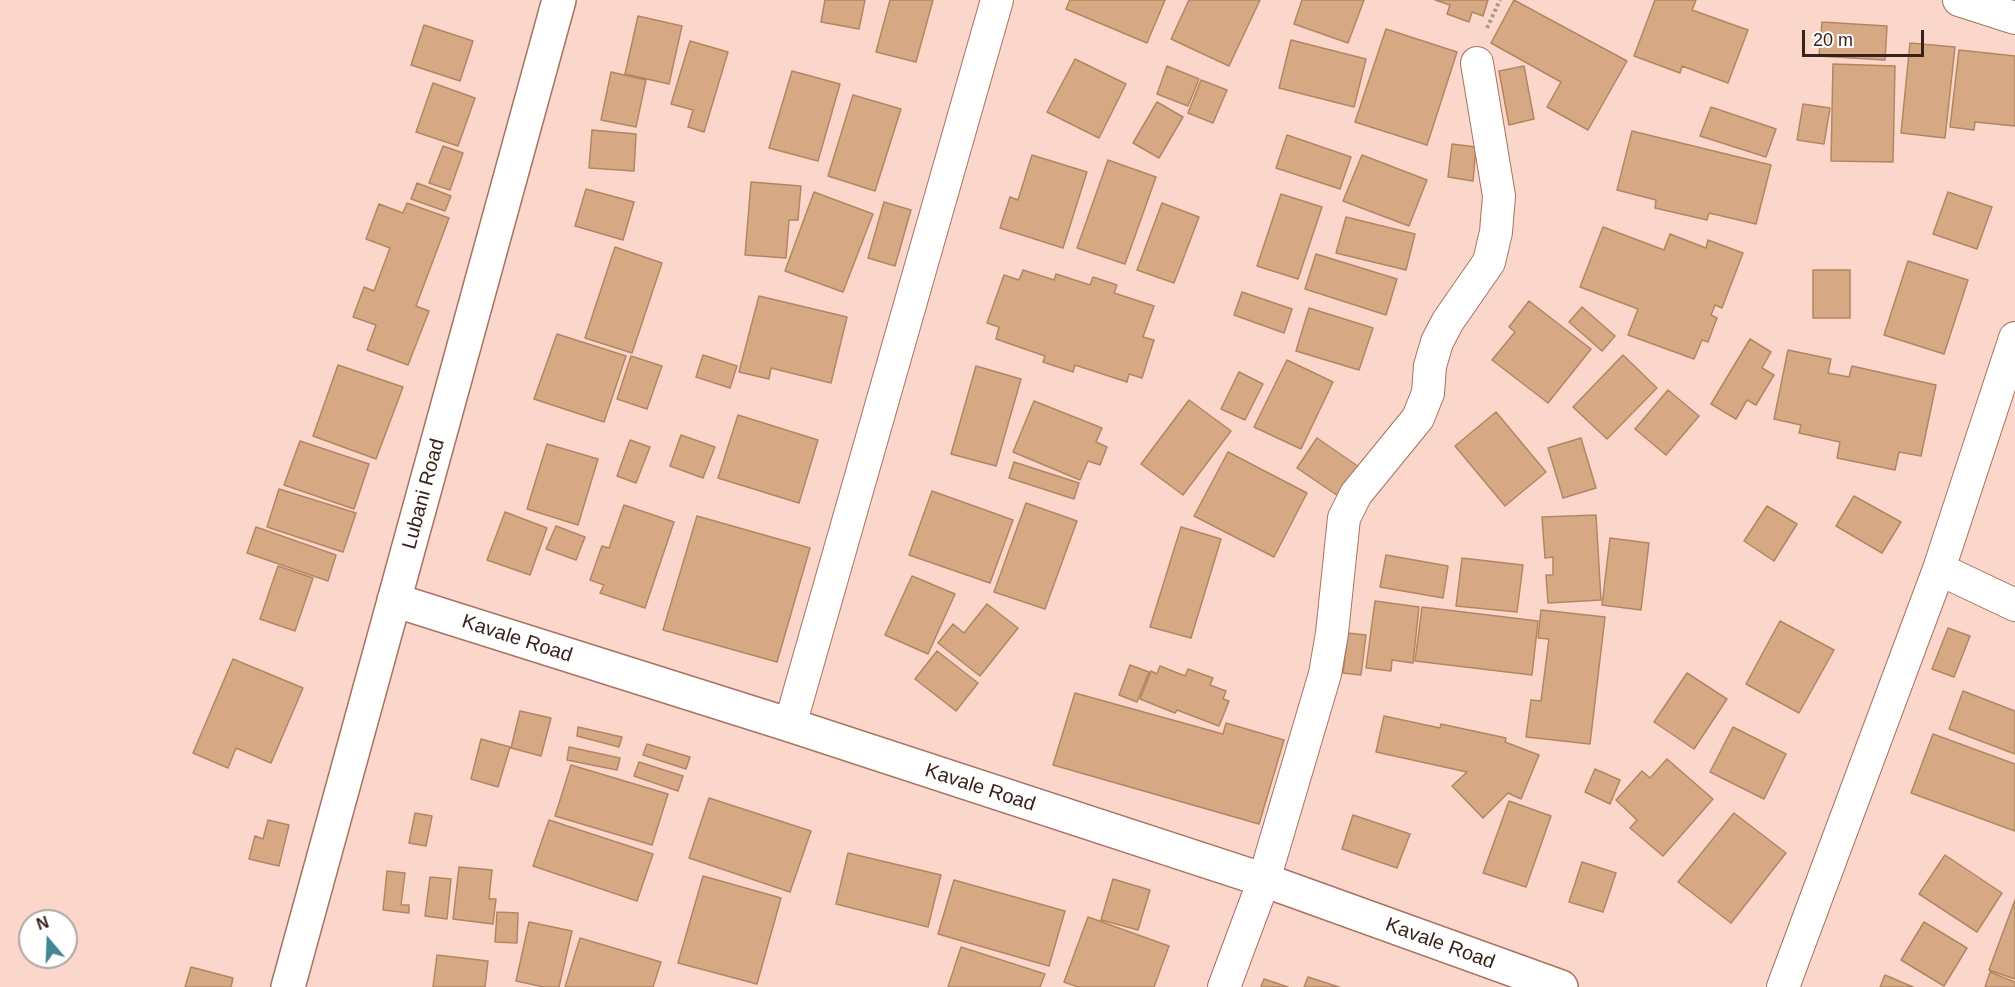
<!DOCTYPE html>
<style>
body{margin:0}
#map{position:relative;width:2015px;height:987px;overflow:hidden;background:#fbd6ca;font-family:Arial,sans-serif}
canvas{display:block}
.north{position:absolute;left:18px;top:909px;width:60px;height:60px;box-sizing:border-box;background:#fff;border:2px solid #afa7a4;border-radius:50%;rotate:341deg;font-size:16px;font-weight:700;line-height:24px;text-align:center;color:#38221b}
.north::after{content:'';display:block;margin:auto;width:21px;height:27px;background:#438497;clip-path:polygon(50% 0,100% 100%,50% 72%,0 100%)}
.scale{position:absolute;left:1802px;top:30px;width:122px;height:27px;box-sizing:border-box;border:3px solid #38221b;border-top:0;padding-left:8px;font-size:18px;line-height:21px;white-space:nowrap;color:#38221b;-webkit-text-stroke:4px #fff;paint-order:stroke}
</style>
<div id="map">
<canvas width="2015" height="987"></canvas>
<div class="north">N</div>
<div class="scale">20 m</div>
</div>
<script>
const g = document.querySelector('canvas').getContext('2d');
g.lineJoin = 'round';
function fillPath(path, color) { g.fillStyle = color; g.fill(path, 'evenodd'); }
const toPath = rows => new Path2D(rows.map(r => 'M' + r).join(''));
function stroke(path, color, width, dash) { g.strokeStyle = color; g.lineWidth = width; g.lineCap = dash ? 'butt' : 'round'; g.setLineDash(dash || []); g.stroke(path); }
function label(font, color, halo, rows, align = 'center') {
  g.font = font + ' Arial,sans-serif'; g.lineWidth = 4.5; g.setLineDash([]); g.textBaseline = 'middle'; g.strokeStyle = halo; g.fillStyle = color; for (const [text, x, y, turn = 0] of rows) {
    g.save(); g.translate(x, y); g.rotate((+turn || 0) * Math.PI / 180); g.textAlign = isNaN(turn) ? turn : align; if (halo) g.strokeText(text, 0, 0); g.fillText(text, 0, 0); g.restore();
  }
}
const building = toPath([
 [825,0,865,0,859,29,821,22,825,0],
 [890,0,933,0,916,62,876,52,890,0],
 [1070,0,1165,0,1147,43,1066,9,1070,0],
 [1189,0,1260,0,1229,66,1171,39,1189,0],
 [1302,0,1364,0,1348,43,1294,24,1302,0],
 [1435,0,1488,0,1483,16,1472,12,1469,22,1447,14,1450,5,1435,0],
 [1514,0,1627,61,1588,130,1547,107,1561,82,1491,43,1514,0],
 [1655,0,1696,0,1692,10,1748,30,1728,83,1682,66,1680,73,1634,56,1655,0],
 [638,16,682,26,669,84,625,74,638,16],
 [1822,22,1887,26,1885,60,1819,56,1822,22],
 [424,25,473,41,460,81,411,65,424,25],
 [1386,29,1457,52,1427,145,1355,122,1386,29],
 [1291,40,1366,59,1354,107,1279,88,1291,40],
 [690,41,728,52,704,132,688,127,693,110,671,104,690,41],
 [1910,43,1955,47,1945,138,1901,133,1910,43],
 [1959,50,2015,56,2015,126,1975,122,1974,130,1950,127,1959,50],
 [1075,59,1126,84,1099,138,1047,112,1075,59],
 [1833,64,1895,66,1893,162,1831,161,1833,64],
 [1167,66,1199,79,1188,106,1157,94,1167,66],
 [1524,66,1534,119,1509,125,1499,71,1524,66],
 [792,71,840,84,818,161,769,148,792,71],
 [611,72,646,80,636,127,601,120,611,72],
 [1201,80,1227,90,1213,123,1188,113,1201,80],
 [433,83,475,98,458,146,416,132,433,83],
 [853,95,901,109,875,191,828,176,853,95],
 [1157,102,1183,117,1159,158,1133,143,1157,102],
 [1803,104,1830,108,1824,144,1797,140,1803,104],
 [1711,107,1776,129,1766,157,1700,136,1711,107],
 [592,130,636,134,634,171,589,168,592,130],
 [1632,131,1771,165,1756,224,1709,213,1707,220,1655,208,1656,200,1617,190,1632,131],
 [1287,135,1351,157,1340,189,1276,168,1287,135],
 [1452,144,1476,147,1473,181,1448,177,1452,144],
 [443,146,463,153,450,190,429,183,443,146],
 [1032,155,1087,172,1063,248,1000,228,1010,197,1018,200,1032,155],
 [1362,155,1427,180,1409,226,1343,201,1362,155],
 [1108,160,1156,177,1125,264,1077,248,1108,160],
 [751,182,801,186,798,220,789,220,786,258,745,255,751,182],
 [417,183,451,196,445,211,411,199,417,183],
 [586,189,634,202,623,240,575,226,586,189],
 [814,192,873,214,843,292,785,271,814,192],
 [1948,192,1992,207,1977,249,1933,234,1948,192],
 [1281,194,1322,207,1298,279,1257,266,1281,194],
 [884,202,911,210,895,266,868,258,884,202],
 [407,203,449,218,416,306,429,311,408,365,367,350,376,325,353,317,364,287,374,291,390,248,366,239,379,204,403,213,407,203],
 [1162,203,1199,217,1174,283,1137,270,1162,203],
 [1346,217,1415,234,1406,270,1336,253,1346,217],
 [1603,227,1664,250,1670,234,1706,248,1708,240,1743,253,1722,308,1715,305,1711,315,1717,318,1708,342,1702,340,1694,359,1628,335,1638,309,1580,287,1603,227],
 [615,247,662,263,632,353,585,338,615,247],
 [1316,254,1397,279,1386,315,1305,289,1316,254],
 [1908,261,1968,280,1944,354,1884,335,1908,261],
 [1023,270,1054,280,1056,274,1090,285,1093,277,1117,285,1114,293,1154,306,1143,337,1154,340,1142,378,1129,374,1127,382,1075,365,1073,372,1043,362,1045,356,996,339,999,327,987,323,1004,275,1019,280,1023,270],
 [1813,270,1850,270,1850,318,1813,318,1813,270],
 [1242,292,1292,309,1284,333,1234,315,1242,292],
 [759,296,847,317,831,383,771,368,769,379,739,372,759,296],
 [1529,301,1591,349,1548,403,1492,360,1515,332,1509,327,1529,301],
 [1582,307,1615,336,1602,351,1569,322,1582,307],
 [1309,308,1373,328,1359,370,1296,351,1309,308],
 [557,334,626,356,604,422,534,399,557,334],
 [1750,339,1771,352,1762,368,1774,375,1756,405,1747,400,1736,419,1711,404,1750,339],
 [1788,350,1831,359,1828,373,1849,377,1852,366,1936,385,1921,456,1899,452,1895,470,1837,458,1840,442,1799,433,1801,425,1774,419,1788,350],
 [703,355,737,366,730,388,696,377,703,355],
 [1623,355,1657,388,1607,439,1573,407,1623,355],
 [631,356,662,366,647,409,617,399,631,356],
 [1287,360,1333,382,1301,449,1254,427,1287,360],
 [338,365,403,387,376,459,313,436,338,365],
 [976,366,1021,379,996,466,951,454,976,366],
 [1239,372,1263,384,1245,420,1221,409,1239,372],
 [1668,390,1699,416,1666,455,1635,429,1668,390],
 [1189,400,1231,431,1183,495,1141,464,1189,400],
 [1034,401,1102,428,1096,442,1107,447,1100,465,1088,461,1080,480,1013,452,1034,401],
 [1496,412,1546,472,1505,506,1455,446,1496,412],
 [738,415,818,440,799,503,718,478,738,415],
 [681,435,715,447,703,478,670,466,681,435],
 [1317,438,1362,469,1341,498,1297,468,1317,438],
 [1581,438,1596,488,1563,498,1548,448,1581,438],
 [630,440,650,447,636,483,617,476,630,440],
 [300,441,369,464,354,509,284,485,300,441],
 [547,444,598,459,578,525,527,509,547,444],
 [1228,452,1307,493,1274,557,1194,516,1228,452],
 [1014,462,1079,483,1074,499,1009,478,1014,462],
 [279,489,356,513,343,552,267,527,279,489],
 [932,491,1013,520,990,583,909,555,932,491],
 [1854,496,1901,522,1882,553,1836,526,1854,496],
 [1026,503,1077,521,1045,609,994,592,1026,503],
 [624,505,674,522,645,608,600,593,604,585,590,580,602,546,609,548,624,505],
 [1767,506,1797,524,1774,561,1744,541,1767,506],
 [505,512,547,528,530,575,487,560,505,512],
 [1596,515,1601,600,1548,603,1546,575,1553,575,1553,557,1545,558,1542,517,1596,515],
 [697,516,810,548,777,662,663,630,697,516],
 [556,526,585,537,576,560,546,549,556,526],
 [256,527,336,555,328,581,247,553,256,527],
 [1181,527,1221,539,1191,638,1150,627,1181,527],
 [1610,538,1649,543,1641,610,1602,605,1610,538],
 [1386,555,1448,566,1443,598,1380,587,1386,555],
 [1462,558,1523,565,1517,612,1456,606,1462,558],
 [278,566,313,578,295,631,260,619,278,566],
 [912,576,955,594,928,654,885,635,912,576],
 [1375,601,1419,607,1413,663,1392,660,1391,671,1366,668,1375,601],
 [987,604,1018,628,980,676,938,643,953,624,964,633,987,604],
 [1422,607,1538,621,1532,675,1415,661,1422,607],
 [1541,610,1605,617,1590,744,1526,737,1531,700,1541,701,1549,639,1538,638,1541,610],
 [1780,621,1834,650,1799,713,1746,684,1780,621],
 [1948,628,1970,636,1954,677,1932,669,1948,628],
 [1348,633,1366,635,1361,675,1343,673,1348,633],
 [937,651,978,683,956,711,915,679,937,651],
 [233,659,303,688,271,763,236,748,228,768,193,753,233,659],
 [1130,665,1149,672,1137,702,1119,695,1130,665],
 [1160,666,1185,676,1188,669,1213,678,1210,685,1226,691,1223,699,1229,701,1219,726,1177,710,1175,713,1140,699,1151,671,1157,674,1160,666],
 [1687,673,1727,699,1694,749,1654,722,1687,673],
 [1963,691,2015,711,2015,754,1949,729,1963,691],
 [1075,693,1223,734,1226,723,1284,740,1259,824,1053,765,1075,693],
 [520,711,551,718,541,756,511,748,520,711],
 [1384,716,1440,728,1441,724,1506,738,1505,742,1539,755,1521,799,1508,793,1483,818,1452,786,1467,772,1376,752,1384,716],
 [578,727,622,737,619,747,577,736,578,727],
 [1733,727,1786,754,1764,799,1710,772,1733,727],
 [1933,734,2015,764,2015,831,1911,793,1933,734],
 [481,739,510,747,498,787,471,779,481,739],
 [647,744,690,757,686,769,643,755,647,744],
 [569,747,620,758,617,770,567,760,569,747],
 [1667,759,1713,799,1663,856,1630,828,1637,820,1616,800,1642,771,1650,778,1667,759],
 [639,762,683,776,678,791,634,776,639,762],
 [571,765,668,794,652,845,555,816,571,765],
 [1595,769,1620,780,1610,804,1585,792,1595,769],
 [709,798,811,831,790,892,689,858,709,798],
 [1509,801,1551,816,1526,887,1483,873,1509,801],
 [415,813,432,816,426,846,409,843,415,813],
 [1734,813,1786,853,1731,923,1678,882,1734,813],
 [1353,815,1410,834,1397,868,1342,849,1353,815],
 [268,820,289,825,279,866,249,859,255,836,263,839,268,820],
 [549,820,653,854,637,901,533,866,549,820],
 [848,853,941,875,928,927,836,904,848,853],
 [1945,855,2002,893,1977,932,1919,894,1945,855],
 [1582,862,1616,873,1603,912,1569,902,1582,862],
 [459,867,492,870,489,899,496,899,493,924,453,919,459,867],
 [387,871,405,873,401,905,409,905,409,913,383,910,387,871],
 [703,876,781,898,757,984,678,963,703,876],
 [430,877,451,879,447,919,425,916,430,877],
 [1113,879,1150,890,1138,930,1101,920,1113,879],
 [954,880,1065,911,1049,966,938,934,954,880],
 [2015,900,2015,979,1989,970,2015,900],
 [497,912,518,913,517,943,495,942,497,912],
 [1088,917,1169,946,1154,987,1078,987,1064,982,1088,917],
 [529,922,572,931,559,987,544,987,516,981,529,922],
 [1924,922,1967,948,1944,986,1901,960,1924,922],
 [580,938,661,962,653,987,565,987,580,938],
 [961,947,1045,974,1040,987,948,987,961,947],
 [437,955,488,961,485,987,433,987,437,955],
 [191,967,233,978,231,987,185,987,191,967],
 [1990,972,2015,982,2015,987,1985,987,1990,972],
 [1885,975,1913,987,1880,987,1885,975],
 [1308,977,1339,987,1304,987,1308,977],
 [1264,979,1288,987,1261,987,1264,979]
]);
fillPath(building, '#d7a884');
stroke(building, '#b38662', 1.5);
const street = toPath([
 [1959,0,2015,18],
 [1939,569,2015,605],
 [790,725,997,0],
 [1224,987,1264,880,1325,674,1332,633,1344,518,1356,494,1418,418,1428,393,1430,366,1437,342,1448,321,1489,262,1496,232,1499,196,1477,63],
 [1783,987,1939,569,2015,338]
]);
const secondary = toPath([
 [394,600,790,725,1264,880,1561,987],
 [288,987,559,0]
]);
stroke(street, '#a87260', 34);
stroke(secondary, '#a87260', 36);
stroke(toPath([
 [1487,28,1500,0]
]), '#b4948a', 4, [3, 3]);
stroke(street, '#fff', 32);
stroke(secondary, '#fff', 33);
label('20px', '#38221b', '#fff', [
 ["Lubani Road",424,494,-75],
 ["Kavale Road",517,639,18],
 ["Kavale Road",980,788,18],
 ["Kavale Road",1440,944,20]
]);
</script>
